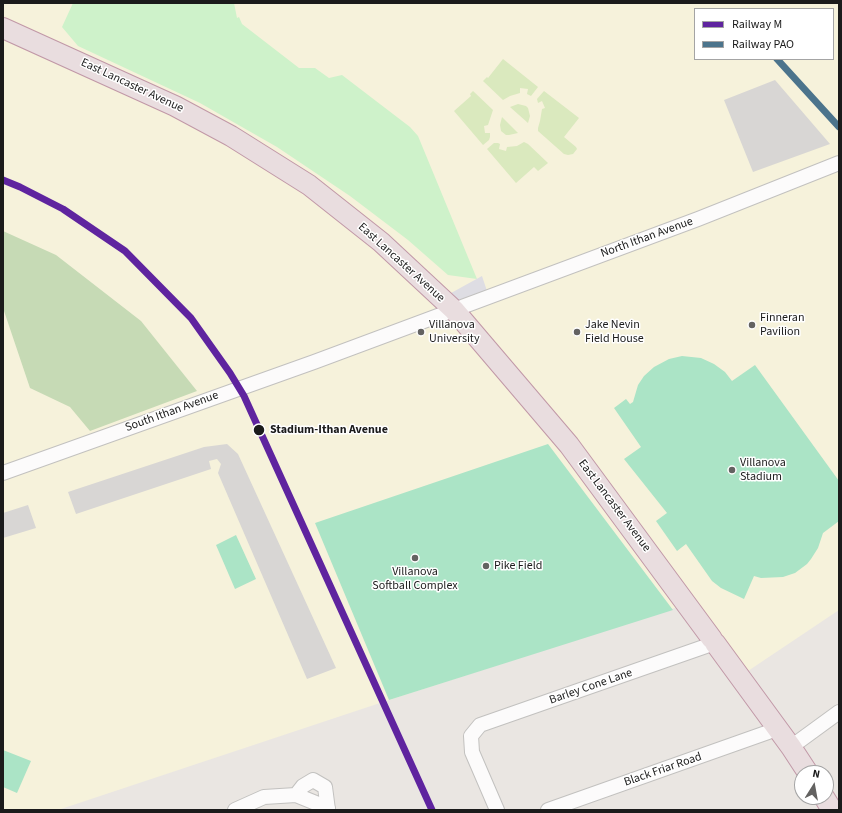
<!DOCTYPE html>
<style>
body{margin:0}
#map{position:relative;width:842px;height:813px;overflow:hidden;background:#eae6e2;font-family:"Source Sans 3",sans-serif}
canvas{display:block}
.frame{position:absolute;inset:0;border:4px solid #1b1b1b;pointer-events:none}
.legend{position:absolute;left:694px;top:8px;width:140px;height:52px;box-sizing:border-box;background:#fff;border:1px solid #a4a4a4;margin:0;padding:5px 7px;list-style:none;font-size:12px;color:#1b1b1b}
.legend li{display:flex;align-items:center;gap:8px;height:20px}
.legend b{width:20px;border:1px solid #a4a4a4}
.north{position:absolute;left:794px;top:765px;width:40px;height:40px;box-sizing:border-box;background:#fff;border:1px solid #a4a4a4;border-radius:50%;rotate:11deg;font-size:11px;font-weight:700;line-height:16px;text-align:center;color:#1b1b1b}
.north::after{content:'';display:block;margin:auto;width:14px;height:18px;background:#636261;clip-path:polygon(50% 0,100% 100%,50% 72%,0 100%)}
</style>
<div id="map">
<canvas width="842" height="813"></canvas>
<div class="frame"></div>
<ul class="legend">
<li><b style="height:5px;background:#5f249f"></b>Railway M</li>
<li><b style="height:5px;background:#4c748c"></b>Railway PAO</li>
</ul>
<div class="north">N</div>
</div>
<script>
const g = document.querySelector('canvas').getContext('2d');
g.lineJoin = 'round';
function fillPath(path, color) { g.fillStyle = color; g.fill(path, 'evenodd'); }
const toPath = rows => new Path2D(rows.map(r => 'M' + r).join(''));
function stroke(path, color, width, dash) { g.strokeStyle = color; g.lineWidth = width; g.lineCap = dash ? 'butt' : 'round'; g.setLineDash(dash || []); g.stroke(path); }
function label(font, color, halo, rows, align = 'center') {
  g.font = font + ' "Source Sans 3",sans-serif'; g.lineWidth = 3; g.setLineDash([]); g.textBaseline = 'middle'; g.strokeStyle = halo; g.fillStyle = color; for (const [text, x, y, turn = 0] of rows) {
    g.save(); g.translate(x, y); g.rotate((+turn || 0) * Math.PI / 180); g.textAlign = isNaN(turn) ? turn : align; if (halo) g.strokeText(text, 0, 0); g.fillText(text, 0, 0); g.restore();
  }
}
fillPath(toPath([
 [3,3,839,3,839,610,739,677,687,604,389,700,58,810,3,810],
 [695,9,833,9,833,59,695,59]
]), '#f6f2db');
fillPath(toPath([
 [775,80,830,144,753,172,724,100],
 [227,444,238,454,336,668,307,679,218,473,221,464,217,459,209,461,211,469,76,514,68,492,204,447],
 [28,505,36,528,3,538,3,513]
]), '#d8d6d4');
fillPath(toPath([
 [503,59,538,87,531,96,527,94,528,89,520,88,520,93,510,96,503,100,483,81,487,77,488,78],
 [473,91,493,110,488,125,484,126,485,133,490,133,490,137,489,140,483,145,454,111,471,96,470,94],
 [544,91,579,118,564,137,576,147,577,149,573,154,568,155,564,154,538,131,538,128,540,121,542,109,545,108,542,101,538,103,537,99],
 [518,104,526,106,528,108,530,116,528,123,510,107],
 [502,117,518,133,509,135,506,135,501,131,500,125],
 [524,142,528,144,548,163,538,171,534,167,516,183,487,149,494,143,498,143,500,144,499,149,506,151,507,147,517,146]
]), '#dae9be');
fillPath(toPath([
 [3,231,56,255,141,321,197,391,90,431,70,407,30,388,3,308]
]), '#c6dab5');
fillPath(toPath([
 [73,3,234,3,237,18,239,17,242,24,299,68,315,68,329,78,342,75,410,127,418,136,477,279,448,275,408,240,350,196,277,147,200,103,78,46,62,27]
]), '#cef2ca');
fillPath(toPath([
 [682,356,701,358,714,364,725,372,732,381,755,365,839,481,839,521,823,533,818,548,811,559,807,564,795,573,783,577,761,578,754,576,744,599,721,588,712,581,686,544,677,551,656,521,667,513,624,459,641,447,614,408,626,399,630,404,633,402,638,385,644,376,654,367,669,359],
 [548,444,673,610,389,700,315,523],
 [236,535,256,579,235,589,216,545],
 [3,750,31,761,17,793,3,787]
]), '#abe4c6');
fillPath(toPath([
 [482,276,489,297,454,310,442,298]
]), '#dedde3');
const minor = toPath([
 [3,473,314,362,698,219,839,163],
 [791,747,839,712],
 [296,795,303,786,313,780,325,787,328,810],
 [235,810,264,797,296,795,328,808],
 [497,810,472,752,471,736,480,725,715,643],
 [548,810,777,729]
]);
const highway = toPath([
 [3,28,175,106,231,136,309,185,381,242,454,310,569,445,712,639],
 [715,643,791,747,808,773],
 [824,797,832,810]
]);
stroke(minor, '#c2c1bf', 16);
stroke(highway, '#c198a7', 22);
stroke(minor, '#fcfbfb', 14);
stroke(highway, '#e9dddf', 20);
stroke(toPath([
 [3,180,20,187,63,209,125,251,191,318,230,373,244,396,432,810]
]), '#5f249f', 7);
stroke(toPath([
 [777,59,839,127]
]), '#4c748c', 7);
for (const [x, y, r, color] of [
 [752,325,4,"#636261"],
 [421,332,4,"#636261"],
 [577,332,4,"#636261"],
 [259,430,6,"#1b1b1b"],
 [732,470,4,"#636261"],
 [415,558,4,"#636261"],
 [486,566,4,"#636261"]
]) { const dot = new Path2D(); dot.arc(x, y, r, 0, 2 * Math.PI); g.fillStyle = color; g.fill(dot); stroke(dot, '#fff', 1.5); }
label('12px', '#1b1b1b', '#fff', [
 ["East Lancaster Avenue",132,86,25],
 ["North Ithan Avenue",647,238,-20],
 ["East Lancaster Avenue",401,263,42],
 ["South Ithan Avenue",172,412,-20],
 ["East Lancaster Avenue",614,506,53],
 ["Barley Cone Lane",591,687,-19],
 ["Black Friar Road",663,770,-19]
]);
label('12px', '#1b1b1b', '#fff', [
 ["Finneran",760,318],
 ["Pavilion",760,332],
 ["Villanova",429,325],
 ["University",429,339],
 ["Jake Nevin",585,325],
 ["Field House",585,339],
 ["Villanova",740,463],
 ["Stadium",740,477],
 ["Pike Field",494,566],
 ["Villanova",415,572,"center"],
 ["Softball Complex",415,586,"center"]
], 'left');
label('bold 12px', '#1b1b1b', '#fff', [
 ["Stadium-Ithan Avenue",270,430]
], 'left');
</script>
